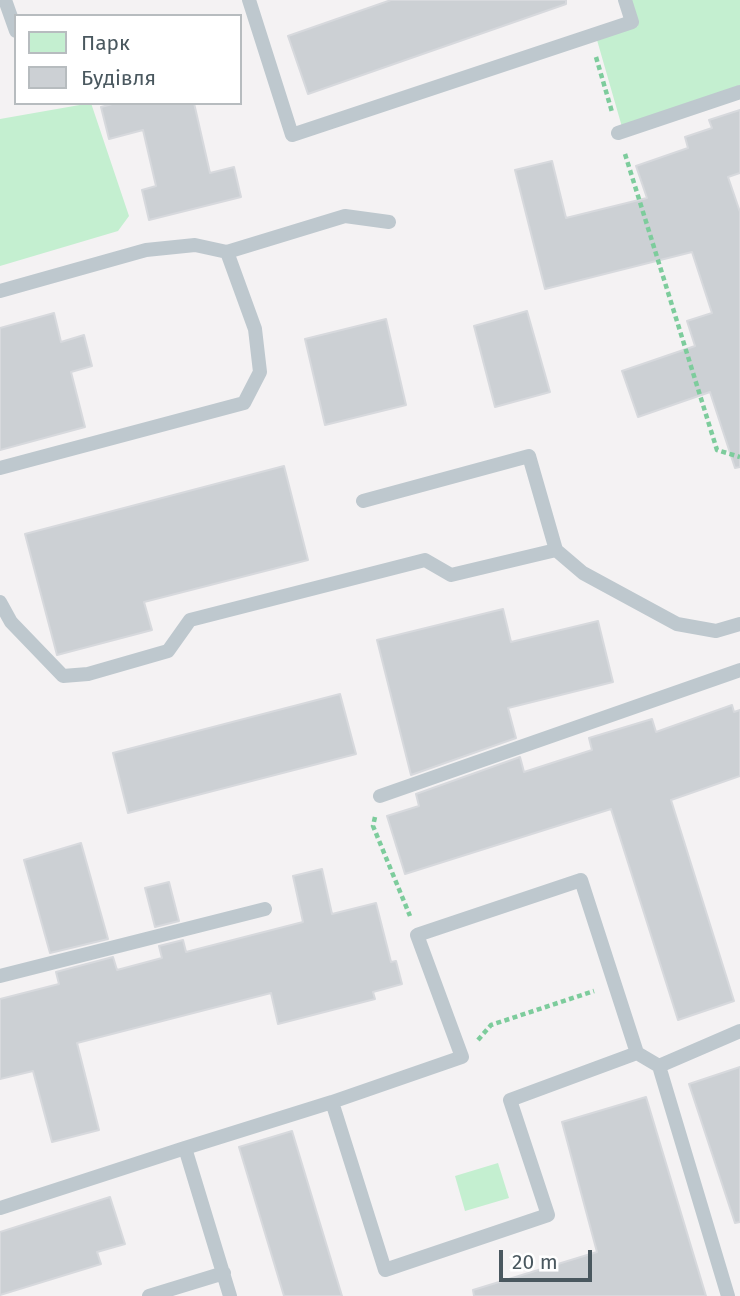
<!DOCTYPE html>
<meta charset="utf-8">
<style>
body{margin:0}
#map{position:relative;width:740px;height:1296px;overflow:hidden;background:#f4f2f3;font-family:"Fira Sans",sans-serif}
canvas{display:block}
.legend{position:absolute;left:14px;top:14px;width:228px;height:91px;box-sizing:border-box;background:#fff;border:2px solid #b7bcbf;margin:0;padding:9px 12px;list-style:none;font-size:21px;color:#4a585f}
.legend li{display:flex;align-items:center;gap:14px;height:35px}
.legend b{width:35px;border:2px solid #b7bcbf}
.scale{position:absolute;left:499px;top:1250px;width:93px;height:32px;box-sizing:border-box;border:4px solid #4a585f;border-top:0;padding-left:9px;font-size:21px;line-height:24px;white-space:nowrap;color:#4a585f;-webkit-text-stroke:5px #fff;paint-order:stroke}
</style>
<div id="map">
<canvas width="740" height="1296"></canvas>
<ul class="legend">
<li><b style="height:19px;background:#c4efd0"></b>Парк</li>
<li><b style="height:19px;background:#ccd0d4"></b>Будівля</li>
</ul>
<div class="scale">20 m</div>
</div>
<script>
const g = document.querySelector('canvas').getContext('2d');
g.lineJoin = 'round';
function fillPath(path, color) { g.fillStyle = color; g.fill(path, 'evenodd'); }
const toPath = rows => new Path2D(rows.map(r => 'M' + r).join(''));
function stroke(path, color, width, dash) { g.strokeStyle = color; g.lineWidth = width; g.lineCap = dash ? 'butt' : 'round'; g.setLineDash(dash || []); g.stroke(path); }
fillPath(toPath([
 [630,0,740,0,740,85,622,127,597,40,638,26],
 [91,103,129,216,118,231,0,266,0,119],
 [498,1163,509,1198,465,1211,455,1176]
]), '#c4efd0');
const building = toPath([
 [391,0,566,0,566,4,308,94,288,36,391,0],
 [116,103,194,103,210,173,234,167,241,197,149,220,142,190,156,186,143,130,109,139,101,107,116,103],
 [740,110,740,173,728,177,740,212,740,467,735,468,710,392,638,417,622,371,695,346,687,321,712,313,692,252,545,289,515,170,552,161,566,218,647,198,636,166,688,148,685,137,712,128,709,120,740,110],
 [527,311,550,392,495,407,474,326,527,311],
 [54,313,61,342,84,335,92,366,71,372,85,427,0,450,0,328,54,313],
 [386,319,406,405,325,425,305,339,386,319],
 [284,466,308,560,144,602,152,630,57,655,25,534,284,466],
 [503,609,511,642,598,621,613,682,508,708,516,738,411,775,377,640,503,609],
 [340,694,356,754,128,813,113,753,340,694],
 [732,705,734,712,740,710,740,776,671,800,734,1001,678,1020,611,809,405,874,387,816,419,806,416,794,520,757,524,772,592,750,589,738,652,719,656,732,732,705],
 [81,843,108,939,50,953,24,860,81,843],
 [322,869,332,914,376,903,391,962,396,961,402,984,373,992,375,999,278,1024,271,993,77,1043,99,1130,52,1142,33,1071,0,1079,0,999,59,984,56,972,113,957,117,970,162,958,159,946,183,940,186,952,303,922,293,876,322,869],
 [169,882,179,921,155,927,145,888,169,882],
 [740,1067,740,1222,735,1223,689,1084,740,1067],
 [646,1097,706,1296,474,1296,473,1290,597,1252,562,1122,646,1097],
 [292,1131,342,1296,284,1296,239,1147,292,1131],
 [110,1197,125,1244,97,1252,101,1264,0,1295,0,1232,110,1197]
]);
fillPath(building, '#ccd0d4');
stroke(building, '#d7d9dd', 2);
stroke(toPath([
 [596,57,612,112],
 [625,154,717,450,740,457],
 [375,817,373,826,410,916],
 [478,1040,491,1025,594,991]
]), '#7dcc9c', 4.5, [5, 3.5]);
stroke(toPath([
 [5,0,16,31],
 [249,0,292,135,632,22,625,0],
 [618,133,740,92],
 [227,252,345,216,389,222],
 [0,291,146,250,195,245,227,252,255,329,260,372,244,403,0,468],
 [363,501,529,456,556,550,583,573,677,624,716,631,740,624],
 [0,602,11,622,63,676,88,674,168,651,190,620,425,560,451,575,556,550],
 [380,796,740,670],
 [0,976,265,909],
 [332,1102,462,1057,417,935,581,880,637,1053],
 [0,1208,185,1148],
 [149,1296,224,1273],
 [230,1296,185,1148,332,1102,385,1270,548,1215,510,1100,637,1053,659,1066],
 [728,1296,659,1066,740,1031]
]), '#bec8ce', 14);
</script>
